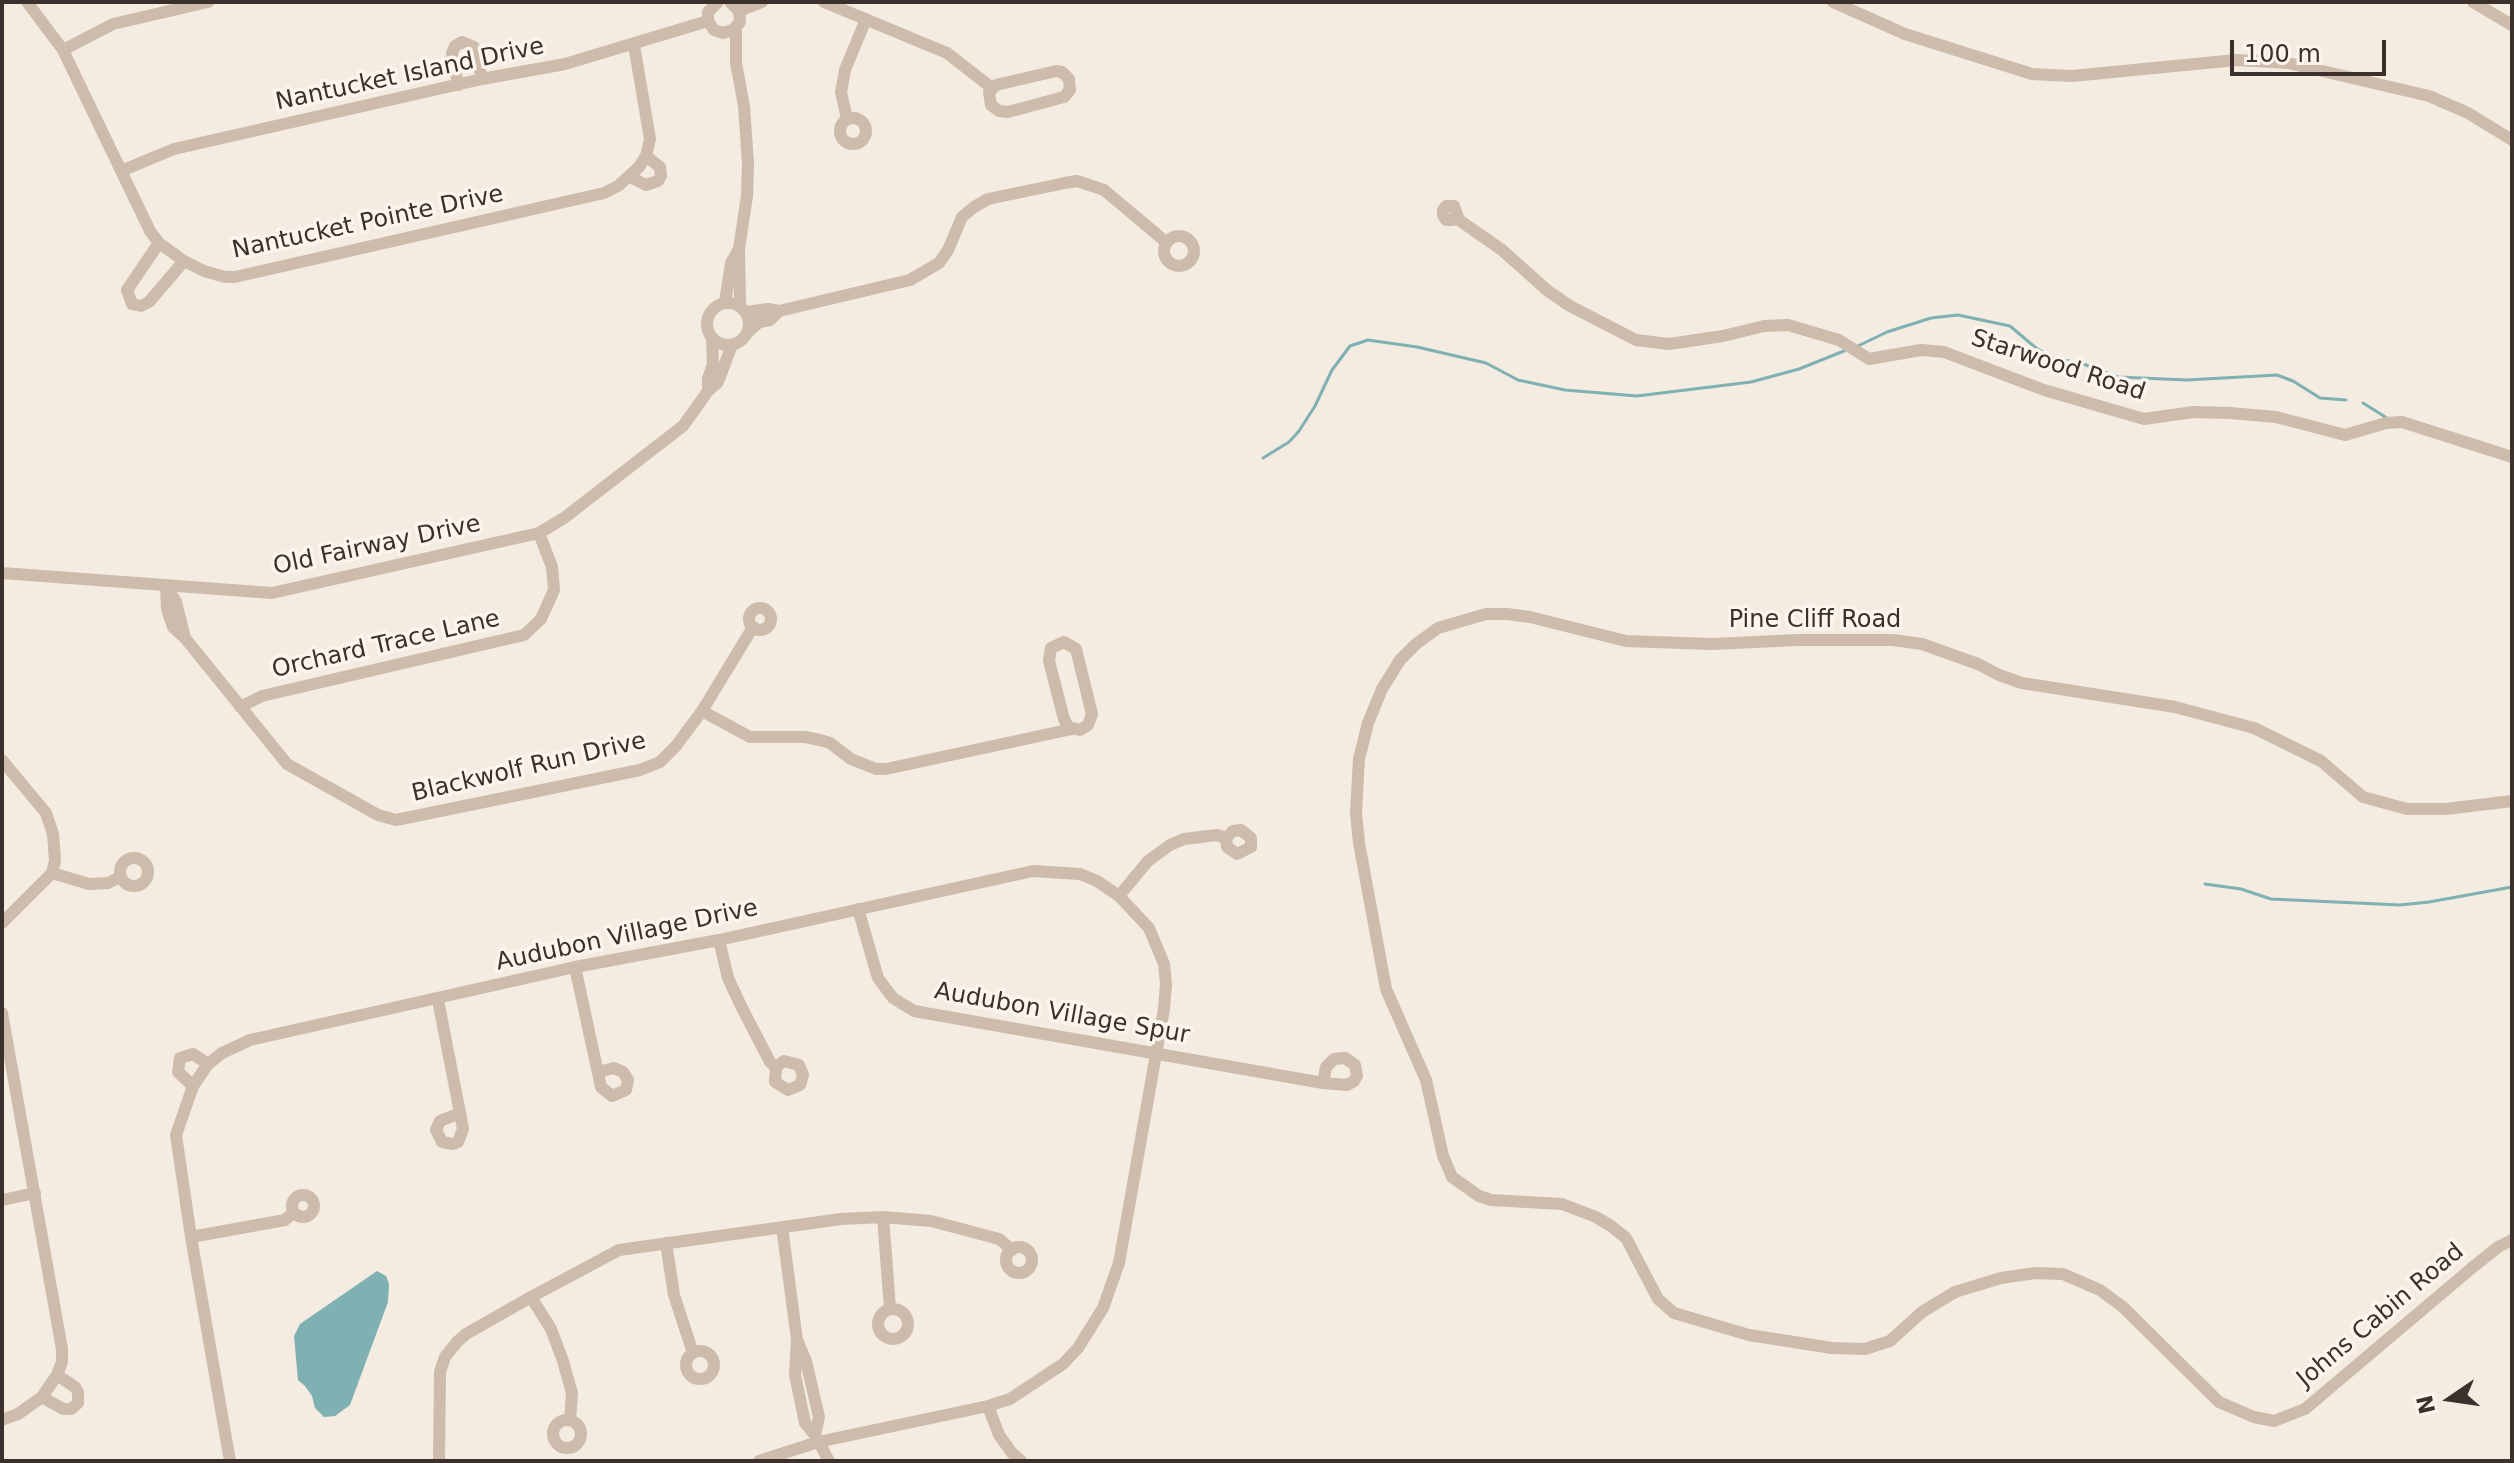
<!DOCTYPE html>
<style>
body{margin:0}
#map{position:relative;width:2514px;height:1463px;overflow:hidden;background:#f4ebe1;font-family:"DejaVu Sans",sans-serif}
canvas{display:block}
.frame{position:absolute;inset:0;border:4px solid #3b302b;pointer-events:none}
.north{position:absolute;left:2410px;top:1359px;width:80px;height:80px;-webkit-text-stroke:6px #fbf5ee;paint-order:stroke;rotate:257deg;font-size:22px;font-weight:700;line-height:32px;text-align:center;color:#3b302b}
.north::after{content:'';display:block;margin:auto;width:28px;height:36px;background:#3b302b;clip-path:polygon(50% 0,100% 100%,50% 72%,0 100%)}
.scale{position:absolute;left:2230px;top:40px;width:156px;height:36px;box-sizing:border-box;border:4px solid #3b302b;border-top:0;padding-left:10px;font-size:24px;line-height:28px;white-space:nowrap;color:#3b302b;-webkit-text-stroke:6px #fbf5ee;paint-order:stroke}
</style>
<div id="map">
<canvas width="2514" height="1463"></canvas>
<div class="frame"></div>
<div class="north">N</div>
<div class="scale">100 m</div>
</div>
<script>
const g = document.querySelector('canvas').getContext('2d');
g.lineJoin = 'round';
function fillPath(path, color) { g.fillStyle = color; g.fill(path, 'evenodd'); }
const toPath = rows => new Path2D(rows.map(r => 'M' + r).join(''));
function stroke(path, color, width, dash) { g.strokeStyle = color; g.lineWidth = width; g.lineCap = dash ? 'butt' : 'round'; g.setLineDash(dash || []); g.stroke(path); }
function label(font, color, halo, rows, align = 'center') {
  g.font = font + ' "DejaVu Sans",sans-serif'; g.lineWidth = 7; g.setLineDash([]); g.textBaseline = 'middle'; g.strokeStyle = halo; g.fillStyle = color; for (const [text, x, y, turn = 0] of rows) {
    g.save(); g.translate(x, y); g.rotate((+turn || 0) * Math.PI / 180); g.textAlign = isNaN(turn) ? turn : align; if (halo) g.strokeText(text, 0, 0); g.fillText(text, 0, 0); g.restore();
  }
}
fillPath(toPath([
 [377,1271,386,1276,389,1284,388,1302,350,1405,335,1416,324,1417,315,1408,312,1396,305,1386,298,1380,294,1336,300,1324]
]), '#7fb0b2');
stroke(toPath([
 [1858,346,1887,332,1931,318,1958,315,2010,326,2036,348,2052,357,2086,365,2118,377,2187,380,2277,375,2293,381,2320,398,2346,400],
 [2363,403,2387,418],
 [1263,458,1289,442,1299,431,1315,406,1332,370,1350,346,1368,340,1417,347,1486,363,1518,380,1565,390,1637,396,1751,382,1799,369,1844,351],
 [2205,884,2241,889,2271,899,2400,905,2429,902,2512,887]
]), '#7fb0b2', 3);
stroke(toPath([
 [27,2,63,50,150,231,159,243,184,261,204,271,225,277,235,277,604,193,618,186,639,167,646,156,650,139,634,45],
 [718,2,708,12,708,21,714,30,723,33,733,30,740,22,739,11,730,2],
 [824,2,947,53,992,88],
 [1833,2,1905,34,2032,74,2072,76,2236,60,2288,63,2429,96,2468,113,2512,140],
 [2473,2,2512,25],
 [739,11,762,2],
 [736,28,736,63,744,106,748,164,747,196,739,249,740,306],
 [63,50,113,24,208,2],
 [1056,71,1062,72,1069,79,1070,90,1064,97,1008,112,999,111,991,105,989,92,996,85,1056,71],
 [458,85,452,53,455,46,462,42,474,47,482,79],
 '840 131a13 13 0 1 1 26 0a13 13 0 1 1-26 0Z',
 [847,119,841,92,845,70,866,19],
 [121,171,174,149,482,79,565,64,708,21],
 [630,177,646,185,658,181,661,176,660,167,646,156],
 [1457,216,1453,220,1446,220,1443,215,1443,210,1446,206,1454,206,1459,220,1502,250,1548,291,1570,306,1636,340,1669,344,1723,336,1764,326,1788,325,1839,340,1869,359,1921,350,1944,352,2044,390,2144,419,2193,412,2230,413,2276,417,2345,435,2386,423,2402,422,2512,457],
 '1164 251a15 15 0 1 1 30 0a15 15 0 1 1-30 0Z',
 [159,243,127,290,132,304,141,306,149,302,184,261],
 [725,302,731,263,739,249],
 '707 324a21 21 0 1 1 42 0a21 21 0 1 1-42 0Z',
 [746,312,768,309,779,311,910,280,939,263,948,250,962,217,974,207,988,199,1065,183,1077,181,1104,190,1166,242],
 [747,333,759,322,770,320,779,311],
 [708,391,708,379,713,364,712,338],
 [2,573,272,593,539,533,564,518,683,426,708,391,718,382,732,345],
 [166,586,167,609,173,627,185,638,287,764,378,815,396,820,640,770,660,762,676,746,702,711,753,627],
 [168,589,176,602,185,638],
 '749 619a11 11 0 1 1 22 0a11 11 0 1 1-22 0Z',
 [1064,642,1076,649,1092,714,1088,725,1080,730,1068,727,1064,719,1049,661,1051,648,1064,642],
 [240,707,262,696,524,635,541,619,554,590,552,567,539,533],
 [702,711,750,737,805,737,820,740,830,743,851,759,876,769,886,769,1072,729],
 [2,760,46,813,53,834,55,861,52,873,2,923],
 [2512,801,2446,809,2407,809,2363,797,2321,761,2254,728,2175,707,2022,683,1999,675,1978,664,1922,644,1893,640,1798,640,1712,644,1626,641,1530,617,1507,614,1486,614,1438,628,1416,644,1400,660,1382,689,1368,723,1359,759,1356,813,1359,843,1386,989,1426,1080,1443,1156,1452,1177,1479,1196,1491,1200,1562,1204,1596,1217,1611,1226,1626,1238,1658,1299,1674,1313,1749,1335,1832,1348,1865,1349,1890,1341,1922,1312,1955,1292,2001,1278,2035,1273,2063,1274,2100,1290,2123,1307,2219,1402,2254,1417,2274,1421,2305,1409,2473,1267,2498,1247,2512,1240],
 '120 872a14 14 0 1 1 28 0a14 14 0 1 1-28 0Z',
 [52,873,89,884,108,883,120,877],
 [1119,896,1148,861,1170,845,1184,839,1217,835,1226,838,1227,847,1237,854,1251,847,1251,838,1241,830,1233,831,1226,838],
 [858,909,878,978,893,998,914,1011,1323,1083,1347,1085,1354,1081,1357,1076,1355,1065,1345,1058,1334,1059,1326,1067,1323,1083],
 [719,940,728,978,742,1008,770,1062,776,1067,775,1082,788,1090,800,1085,803,1075,799,1065,784,1061,776,1067],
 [575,967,601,1087,612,1096,626,1090,628,1080,623,1072,614,1068,598,1072],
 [438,1000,460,1113,463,1129,458,1142,453,1144,442,1142,436,1130,440,1121,460,1113],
 [2,1013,62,1349,62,1362,57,1375,42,1397,18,1414,2,1420],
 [193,1086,178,1072,180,1058,193,1054,208,1064],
 '292 1206a11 11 0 1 1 22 0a11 11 0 1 1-22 0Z',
 [2,1200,35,1193],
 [883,1217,890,1308],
 [782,1227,797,1340,795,1375,805,1423,815,1435,829,1461],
 [191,1237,285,1220,294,1212],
 [666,1243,674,1295,693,1353],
 '1006 1260a13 13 0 1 1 26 0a13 13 0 1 1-26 0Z',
 [531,1297,551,1329,563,1361,572,1393,570,1420],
 '878 1324a15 15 0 1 1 30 0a15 15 0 1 1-30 0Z',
 [798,1342,806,1361,819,1417,815,1435],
 '686 1365a14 14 0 1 1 28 0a14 14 0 1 1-28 0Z',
 [42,1397,63,1409,71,1409,78,1403,78,1392,75,1387,57,1375],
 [988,1406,999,1435,1012,1453,1021,1461],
 '553 1434a14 14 0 1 1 28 0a14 14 0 1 1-28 0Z',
 [230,1461,191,1237,176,1135,193,1086,208,1064,222,1053,250,1040,575,967,719,940,1033,871,1080,874,1097,881,1119,896,1149,928,1164,964,1166,984,1164,1009,1119,1263,1103,1308,1078,1348,1063,1364,1010,1399,988,1406,818,1442,759,1461],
 [439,1461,440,1372,445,1357,457,1342,466,1334,531,1297,619,1250,841,1219,883,1217,931,1221,954,1227,999,1239,1012,1250]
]), '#cdbbac', 12);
label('24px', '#3b302b', '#fbf5ee', [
 ["Nantucket Island Drive",410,75,-12],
 ["Nantucket Pointe Drive",368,223,-12],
 ["Starwood Road",2058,366,18],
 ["Old Fairway Drive",377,546,-12],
 ["Pine Cliff Road",1815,621],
 ["Orchard Trace Lane",386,645,-13],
 ["Blackwolf Run Drive",529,768,-13],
 ["Audubon Village Drive",627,936,-12],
 ["Audubon Village Spur",1062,1014,10],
 ["Johns Cabin Road",2381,1316,-40]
]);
</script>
